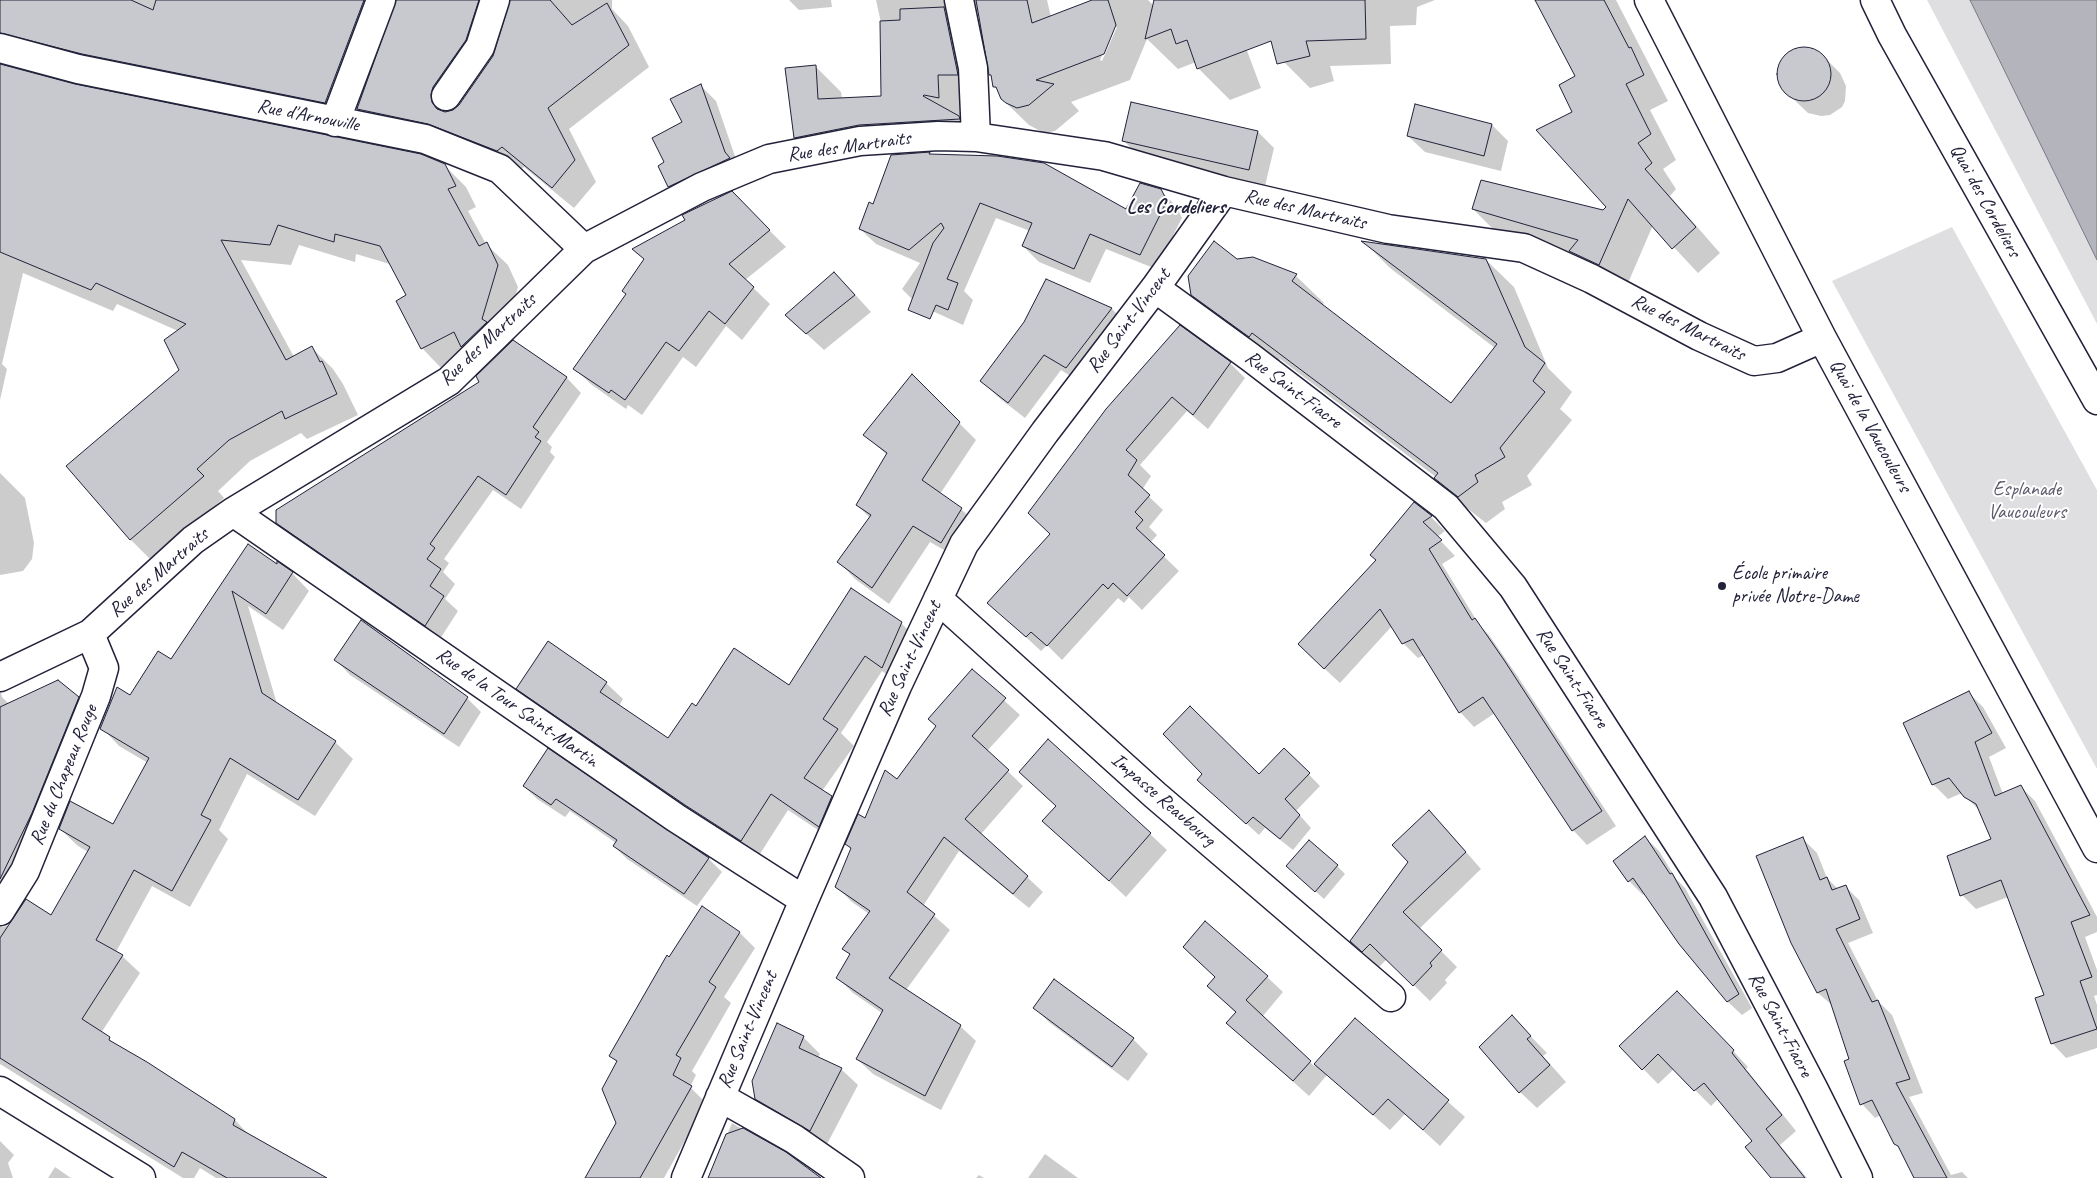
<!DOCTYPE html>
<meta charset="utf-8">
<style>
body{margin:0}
canvas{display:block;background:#fff}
</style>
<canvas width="2097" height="1178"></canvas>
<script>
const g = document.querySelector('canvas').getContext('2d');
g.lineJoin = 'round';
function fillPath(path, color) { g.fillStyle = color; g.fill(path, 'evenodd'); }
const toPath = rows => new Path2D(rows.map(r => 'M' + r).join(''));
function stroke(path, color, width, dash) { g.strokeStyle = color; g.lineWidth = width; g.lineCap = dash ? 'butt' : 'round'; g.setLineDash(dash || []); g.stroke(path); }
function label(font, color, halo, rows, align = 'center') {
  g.font = font + ' Caveat,sans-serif'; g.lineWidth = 4; g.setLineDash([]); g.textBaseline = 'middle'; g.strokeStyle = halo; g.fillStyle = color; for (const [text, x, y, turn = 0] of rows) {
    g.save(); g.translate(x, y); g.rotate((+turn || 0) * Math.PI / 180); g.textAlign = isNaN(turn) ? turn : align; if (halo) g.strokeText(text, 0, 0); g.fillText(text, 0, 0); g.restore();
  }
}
fillPath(toPath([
 [1927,0,1996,0,2097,195,2097,324],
 [1952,227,2097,490,2097,769,1832,281]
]), '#dfdfe2');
const water = toPath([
 [1970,0,2097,0,2097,260,1970,0]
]);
fillPath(water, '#b4b4bc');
stroke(water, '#7a7a88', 1);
fillPath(toPath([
 [0,0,612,0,612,9,628,26,649,67,569,129,596,182,574,208,524,167,519,171,379,130,358,109,396,7,387,16,347,124,10,58,5,67,75,86,444,165,466,187,476,207,468,211,486,244,508,265,518,287,503,340,507,344,483,367,471,355,443,370,422,348,398,302,408,296,390,264,356,254,355,262,299,245,291,265,241,260,294,357,312,348,333,369,343,384,358,415,307,439,301,433,250,461,218,491,224,498,152,561,131,540,68,466,180,370,178,331,117,304,113,311,23,273,2,364,7,369,0,400],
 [510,7,494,56,459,106,452,111,487,61,506,9],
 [789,0,831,0,832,7,799,10],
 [876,0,1047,0,1051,17,1096,0,1148,0,1154,6,1155,0,1228,0,1261,88,1230,100,1198,68,1196,62,1178,69,1147,39,1130,80,1071,102,1079,111,1055,131,1044,133,1029,125,1002,99,1000,92,994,86,978,12,975,14,964,123,885,151,821,164,795,138,815,66,841,92,842,99,882,97,881,23],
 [1114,27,1117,27,1102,61,1100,60],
 [1263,0,1435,0,1417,7,1416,25,1390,26,1391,64,1330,66,1334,81,1310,88,1284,62],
 [1537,0,1616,0,1668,101,1650,110,1676,160,1663,169,1676,189,1670,196,1720,253,1698,273,1653,225,1625,290,1498,234,1473,209,1604,212,1608,207,1573,112,1577,77],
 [1803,48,1811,49,1823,56,1840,73,1846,86,1845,101,1842,107,1830,115,1821,116,1808,113,1784,90,1779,75,1779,67,1785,56,1790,52],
 [701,86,716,101,739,168,684,201,669,186,665,162],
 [1492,125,1508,141,1501,171,1425,152,1408,136],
 [1258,132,1274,148,1265,186,1140,157,1123,140],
 [929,153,931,156,1127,211,1160,190,1176,206,1182,218,1156,269,1106,249,1090,283,1039,262,1023,246,1030,231,996,218,964,291,973,300,963,325,917,304,902,289,920,263,876,244,860,229,874,205],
 [732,193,786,247,745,280,770,304,742,340,726,326,696,367,683,357,642,415,628,405,626,409,592,385,575,369,627,295,645,260,635,250],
 [1364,242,1486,260,1514,287,1548,368,1572,392,1560,409,1572,420,1527,476,1532,485,1502,502,1505,509,1486,523,1463,505,1436,477,1280,359,1277,363,1220,322,1193,295,1237,260,1253,258,1296,276,1324,303,1322,305,1451,404,1495,348,1390,268],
 [1046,281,1112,309,1128,325,1083,384,1061,370,1025,418,998,397,982,381,1025,323],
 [851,290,871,312,824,350,786,315],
 [513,342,567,378,581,393,547,442,552,447,550,452,555,457,521,509,493,490,444,559,449,563,443,572,455,584,445,599,458,611,440,639,292,537,277,522,480,382],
 [1230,363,1245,378,1208,429,1187,411,1140,465,1151,476,1142,490,1163,510,1149,527,1157,535,1150,543,1179,571,1142,610,1129,597,1124,603,1118,598,1062,660,1047,645,1041,651,1004,617,1052,535,1107,410],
 [912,376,976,440,940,494,961,509,978,525,958,558,930,542,889,604,855,579,839,562,870,518,857,505,887,455,865,435],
 [0,473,25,498,34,543,32,559,23,571,0,575],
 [1431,517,1445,531,1437,537,1455,556,1442,564,1480,626,1489,635,1518,677,1616,826,1587,845,1573,830,1495,713,1474,727,1460,712,1424,655,1418,658,1403,643,1392,626,1340,683,1314,659,1378,561,1371,555],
 [248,546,278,567,278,564,292,573,309,591,283,630,248,606,277,704,335,742,353,759,315,816,247,774,219,830,228,839,190,907,152,886,116,952,122,956,140,973,101,1033,116,1045,235,1120,251,1137,323,1178,216,1178,200,1168,194,1178,183,1178,0,1064,0,668,6,684,1,693,2,697,9,704,78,698,95,715,2,927,52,916,88,852,78,846,60,829,114,826,148,763,119,746,102,728,130,697,172,661],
 [901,623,918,640,899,684,882,671,841,733,854,746,822,791,831,797,848,814,836,842,788,810,758,857,703,821,534,705,518,688,606,683,623,699,619,706,669,739,697,708,789,687],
 [336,660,467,698,481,712,459,747,350,675],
 [972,671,1020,715,987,751,1023,786,981,834,1043,892,1029,908,959,851,923,906,950,930,906,990,960,1026,976,1041,941,1110,873,1074,857,1059,882,1013,853,993,838,978,851,956,844,949,869,914,852,902,837,887,852,850,847,844,897,781,937,726],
 [1969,693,1983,707,2006,748,1989,757,2003,794,2021,787,2035,801,2097,917,2097,932,2085,937,2097,970,2097,995,2094,996,2097,1005,2097,1048,2066,1058,2052,1043,2046,996,2008,897,1976,909,1962,895,1993,839,1981,812,1962,793,1948,799,1933,784],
 [1284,749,1320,786,1296,811,1311,828,1293,850,1265,828,1259,835,1198,780,1203,774,1259,776],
 [548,750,709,859,722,872,697,906,627,859,614,846,616,843,570,811,565,817,537,799,524,786],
 [1044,821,1150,834,1167,850,1126,897],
 [1445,828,1481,869,1419,929,1457,967,1445,980,1447,983,1430,1001,1387,959,1379,967,1351,941],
 [1645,837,1659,851,1677,880,1685,888,1752,1008,1742,1015,1728,1002,1680,943,1645,893,1643,895,1629,881],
 [1803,839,1817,853,1827,878,1838,889,1845,886,1859,900,1873,933,1848,943,1878,1001,1892,1015,1923,1093,1909,1097,1951,1175,1962,1172,1968,1178,1916,1178,1881,1115,1875,1118,1862,1104,1851,1060,1833,1006,1818,993,1793,942],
 [1337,866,1345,874,1324,899,1296,874],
 [702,908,740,933,755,948,724,997,731,1003,692,1071,696,1075,690,1087,706,1103,664,1178,586,1178,617,1123,618,1063,610,1056],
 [1267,977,1283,992,1262,1017,1314,1066,1356,1020,1465,1117,1440,1146,1405,1114,1390,1130,1327,1075,1309,1096,1228,1023,1236,1013,1208,986],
 [1035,1008,1133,1039,1148,1054,1128,1081,1050,1023],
 [1693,1008,1748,1067,1746,1069,1796,1131,1780,1145,1807,1178,1772,1178,1753,1141,1718,1099,1711,1106,1674,1069,1658,1084,1621,1046],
 [1512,1017,1547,1053,1543,1056,1566,1082,1537,1108,1520,1092],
 [803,1037,820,1054,818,1058,841,1069,858,1085,826,1146,773,1115,757,1099],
 [732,1123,794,1160,804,1178,712,1178,710,1176],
 [0,1141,14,1155,8,1163,13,1178,0,1178],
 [1045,1154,1078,1178,1028,1178],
 [55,1167,71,1178,48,1178],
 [979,1175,984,1178,976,1178]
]), '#0003');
const building = toPath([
 [0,0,131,0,153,10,156,0,364,0,325,103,82,54,0,33,0,0],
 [396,0,479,0,466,40,433,87,431,94,432,102,437,109,445,112,453,110,459,105,493,56,510,0,550,0,572,25,607,3,629,45,548,108,575,160,552,188,502,147,497,151,428,124,357,109,396,0],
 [976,0,1027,0,1032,23,1092,0,1108,0,1116,25,1104,54,1036,80,1054,84,1029,105,1017,108,1006,103,1001,99,996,87,993,87,991,75,989,75,976,0],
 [1154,0,1365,0,1366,39,1306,41,1310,56,1277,64,1271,41,1197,69,1187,40,1176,44,1171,29,1145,39,1154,0],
 [1535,0,1604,0,1629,48,1631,47,1644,75,1626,84,1651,134,1638,143,1652,163,1645,169,1696,227,1672,249,1628,199,1599,265,1569,251,1578,240,1472,209,1481,180,1603,210,1606,207,1536,130,1572,112,1559,85,1575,76,1535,0],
 [944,7,958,75,938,75,939,98,924,95,923,96,959,116,960,119,859,125,794,138,785,68,816,65,818,99,881,96,880,21,900,20,900,9,944,7],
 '1777 74a27 27 0 1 1 54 0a27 27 0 1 1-54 0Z',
 [0,64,75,84,421,154,445,164,456,186,448,189,479,246,487,242,498,265,482,319,487,322,461,347,454,332,421,349,396,301,406,295,380,246,335,234,334,242,278,225,270,245,221,240,286,360,312,346,320,362,322,361,337,394,285,419,282,411,229,440,197,469,204,476,130,540,66,466,179,370,164,340,186,324,96,283,91,290,0,252,0,64],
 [701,84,725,152,730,158,668,187,658,166,664,162,652,138,682,122,670,99,701,84],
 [1131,102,1258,131,1249,170,1122,141,1131,102],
 [1415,104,1492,124,1484,156,1407,136,1415,104],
 [930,152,929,154,997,156,1044,163,1126,209,1140,183,1161,189,1167,201,1140,255,1090,234,1074,269,1022,246,1032,223,980,203,947,279,958,283,948,310,936,305,930,319,908,310,933,243,944,228,941,223,909,250,859,229,869,202,873,204,891,155,930,152],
 [732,191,770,230,729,264,754,287,725,324,709,311,679,351,666,342,625,400,611,390,609,393,573,369,626,294,622,291,644,259,632,249,685,220,682,215,732,191],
 [1214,241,1237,259,1253,257,1297,274,1292,281,1451,403,1497,344,1361,241,1486,259,1525,347,1545,363,1533,381,1545,392,1500,448,1505,457,1475,475,1478,482,1458,497,1434,478,1438,473,1252,333,1249,337,1191,295,1188,276,1214,241],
 [834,272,855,295,806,334,785,315,834,272],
 [1046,279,1112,308,1066,368,1044,355,1008,403,980,381,1024,322,1046,279],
 [1180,325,1231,362,1193,415,1172,397,1126,450,1137,460,1128,475,1150,495,1135,512,1143,520,1136,528,1165,555,1127,596,1113,583,1108,589,1103,584,1047,646,1031,632,1026,637,987,603,1050,534,1028,513,1106,409,1180,325],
 [513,340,567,377,533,427,539,432,535,437,541,441,506,495,478,476,430,544,435,548,427,559,441,569,430,586,444,596,425,626,276,523,276,510,479,382,476,376,513,340],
 [912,374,960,422,922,480,962,508,941,543,913,526,872,588,837,562,871,515,856,505,887,453,863,435,912,374],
 [1414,502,1432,516,1423,522,1442,540,1429,549,1472,620,1475,618,1504,660,1602,811,1572,831,1483,697,1459,713,1413,639,1402,644,1380,609,1324,669,1298,644,1376,560,1370,555,1414,502],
 [248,544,277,564,277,561,293,572,266,614,232,591,262,693,336,741,298,800,230,758,201,815,211,820,172,891,134,870,96,940,123,955,82,1019,110,1037,109,1040,147,1062,235,1119,233,1125,327,1178,227,1178,182,1152,174,1167,0,1058,0,938,26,899,51,915,90,847,59,829,70,801,113,824,149,758,100,729,117,687,130,695,158,651,171,659,248,544],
 [851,588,902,622,882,668,865,656,823,719,838,729,804,778,832,796,819,827,771,794,741,841,685,805,516,689,548,641,607,682,600,692,668,738,692,703,696,706,734,648,789,685,851,588],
 [361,620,468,697,444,734,334,660,361,620],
 [972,669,1006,698,972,736,1009,770,965,819,1028,876,1013,894,944,837,907,892,935,914,889,978,961,1025,925,1096,856,1059,883,1010,836,978,850,954,842,949,870,911,835,887,851,848,845,844,858,814,865,818,885,770,897,779,936,726,928,719,972,669],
 [58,680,79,697,32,813,0,879,0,707,58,680],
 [1969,691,1992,733,1975,742,1995,796,2021,785,2090,915,2071,922,2092,977,2080,981,2097,1029,2051,1044,2035,998,2044,995,2001,880,1960,896,1947,856,1991,839,1976,804,1964,797,1949,778,1932,785,1903,723,1969,691],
 [1190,706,1259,774,1284,748,1310,773,1285,799,1300,815,1280,839,1253,817,1246,824,1197,780,1202,774,1163,734,1190,706],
 [1048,739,1151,833,1109,881,1042,821,1056,806,1019,772,1048,739],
 [548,748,709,858,684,894,613,846,617,840,556,799,551,805,523,786,548,748],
 [1429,810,1466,852,1403,912,1442,950,1430,963,1432,966,1413,986,1370,944,1362,952,1350,941,1408,862,1392,845,1429,810],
 [1645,836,1670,874,1672,873,1739,994,1727,1002,1679,944,1633,878,1628,882,1613,861,1645,836],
 [1803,837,1820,880,1827,877,1832,890,1846,885,1860,919,1836,929,1872,1002,1878,1000,1910,1079,1896,1083,1947,1178,1914,1178,1898,1146,1894,1144,1872,1100,1860,1105,1844,1061,1849,1059,1826,989,1817,993,1791,943,1756,856,1803,837],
 [1309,840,1338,865,1315,892,1286,866,1309,840],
 [702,906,740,932,709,982,716,987,676,1055,681,1058,673,1075,692,1086,640,1178,585,1178,616,1123,602,1089,617,1061,609,1056,667,955,669,957,702,906],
 [1205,921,1268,976,1246,1000,1311,1061,1293,1081,1226,1023,1236,1012,1207,986,1215,977,1183,947,1205,921],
 [1054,979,1134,1038,1112,1067,1033,1008,1054,979],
 [1677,991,1734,1050,1732,1053,1782,1115,1766,1129,1805,1178,1771,1178,1745,1147,1752,1141,1704,1083,1694,1091,1658,1054,1642,1070,1619,1046,1677,991],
 [1512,1015,1531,1036,1527,1039,1550,1065,1519,1093,1479,1047,1512,1015],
 [1355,1018,1449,1100,1423,1130,1388,1099,1373,1115,1314,1064,1355,1018],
 [777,1023,804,1036,799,1048,842,1068,810,1131,755,1099,752,1081,777,1023],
 [743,1128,786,1152,821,1178,708,1178,726,1134,743,1128]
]);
fillPath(building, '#c8c8cf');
stroke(building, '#22223b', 1);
const minor = toPath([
 [959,0,973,68,976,137],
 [1649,0,1822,338,2097,848],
 [0,48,78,69,425,139,500,169,584,249],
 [446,96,480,47,495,0],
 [335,122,381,0],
 [1155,288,1250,357,1446,507,1513,587,1713,897,1814,1090,1858,1178],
 [233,512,676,818,804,900],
 [938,599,1155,795,1391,997],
 [0,677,90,634,193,540,233,512,449,381,584,249,702,187,769,159,860,141,938,136,976,137,1104,156,1224,191,1388,229,1524,248,1592,279,1699,336,1754,361,1777,358,1822,338],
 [0,911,25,871,96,696,104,668,90,634],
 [0,1091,141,1178],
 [720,1097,794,1139,850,1178],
 [686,1178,804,900,897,686,964,544,1045,432,1155,288,1224,191]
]);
const secondary = toPath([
 [1875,0,1892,35,2097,400]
]);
stroke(minor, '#22223b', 31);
stroke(secondary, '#22223b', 31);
stroke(minor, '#fff', 28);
stroke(secondary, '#fff', 28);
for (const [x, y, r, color] of [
 [1722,586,5,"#22223b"]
]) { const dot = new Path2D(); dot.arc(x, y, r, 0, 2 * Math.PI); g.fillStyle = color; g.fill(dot); stroke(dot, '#fff', 2); }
label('20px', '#22223b', '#fff', [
 ["Rue d'Arnouville",308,116,11],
 ["Rue des Martraits",849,147,-8],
 ["Quai des Cordeliers",1985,201,61],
 ["Rue des Martraits",1305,210,13],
 ["Rue Saint-Vincent",1129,321,-53],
 ["Rue des Martraits",1688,328,27],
 ["Rue des Martraits",488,340,-43],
 ["Rue Saint-Fiacre",1293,390,37],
 ["Quai de la Vaucouleurs",1870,426,61],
 ["Rue des Martraits",159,573,-41],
 ["Rue Saint-Vincent",910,659,-65],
 ["Rue Saint-Fiacre",1572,678,57],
 ["Rue de la Tour Saint-Martin",517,708,35],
 ["Rue du Chapeau Rouge",64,775,-68],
 ["Impasse Reaubourg",1163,800,41],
 ["Rue Saint-Fiacre",1780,1025,62],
 ["Rue Saint-Vincent",748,1030,-67]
]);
label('20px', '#5b5b6d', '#fff', [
 ["Esplanade",2027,490],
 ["Vaucouleurs",2027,513]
]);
label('20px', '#22223b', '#fff', [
 ["École primaire",1732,574],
 ["privée Notre-Dame",1732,597]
], 'left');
label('bold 21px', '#22223b', '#fff', [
 ["Les Cordeliers",1176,207]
]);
</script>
